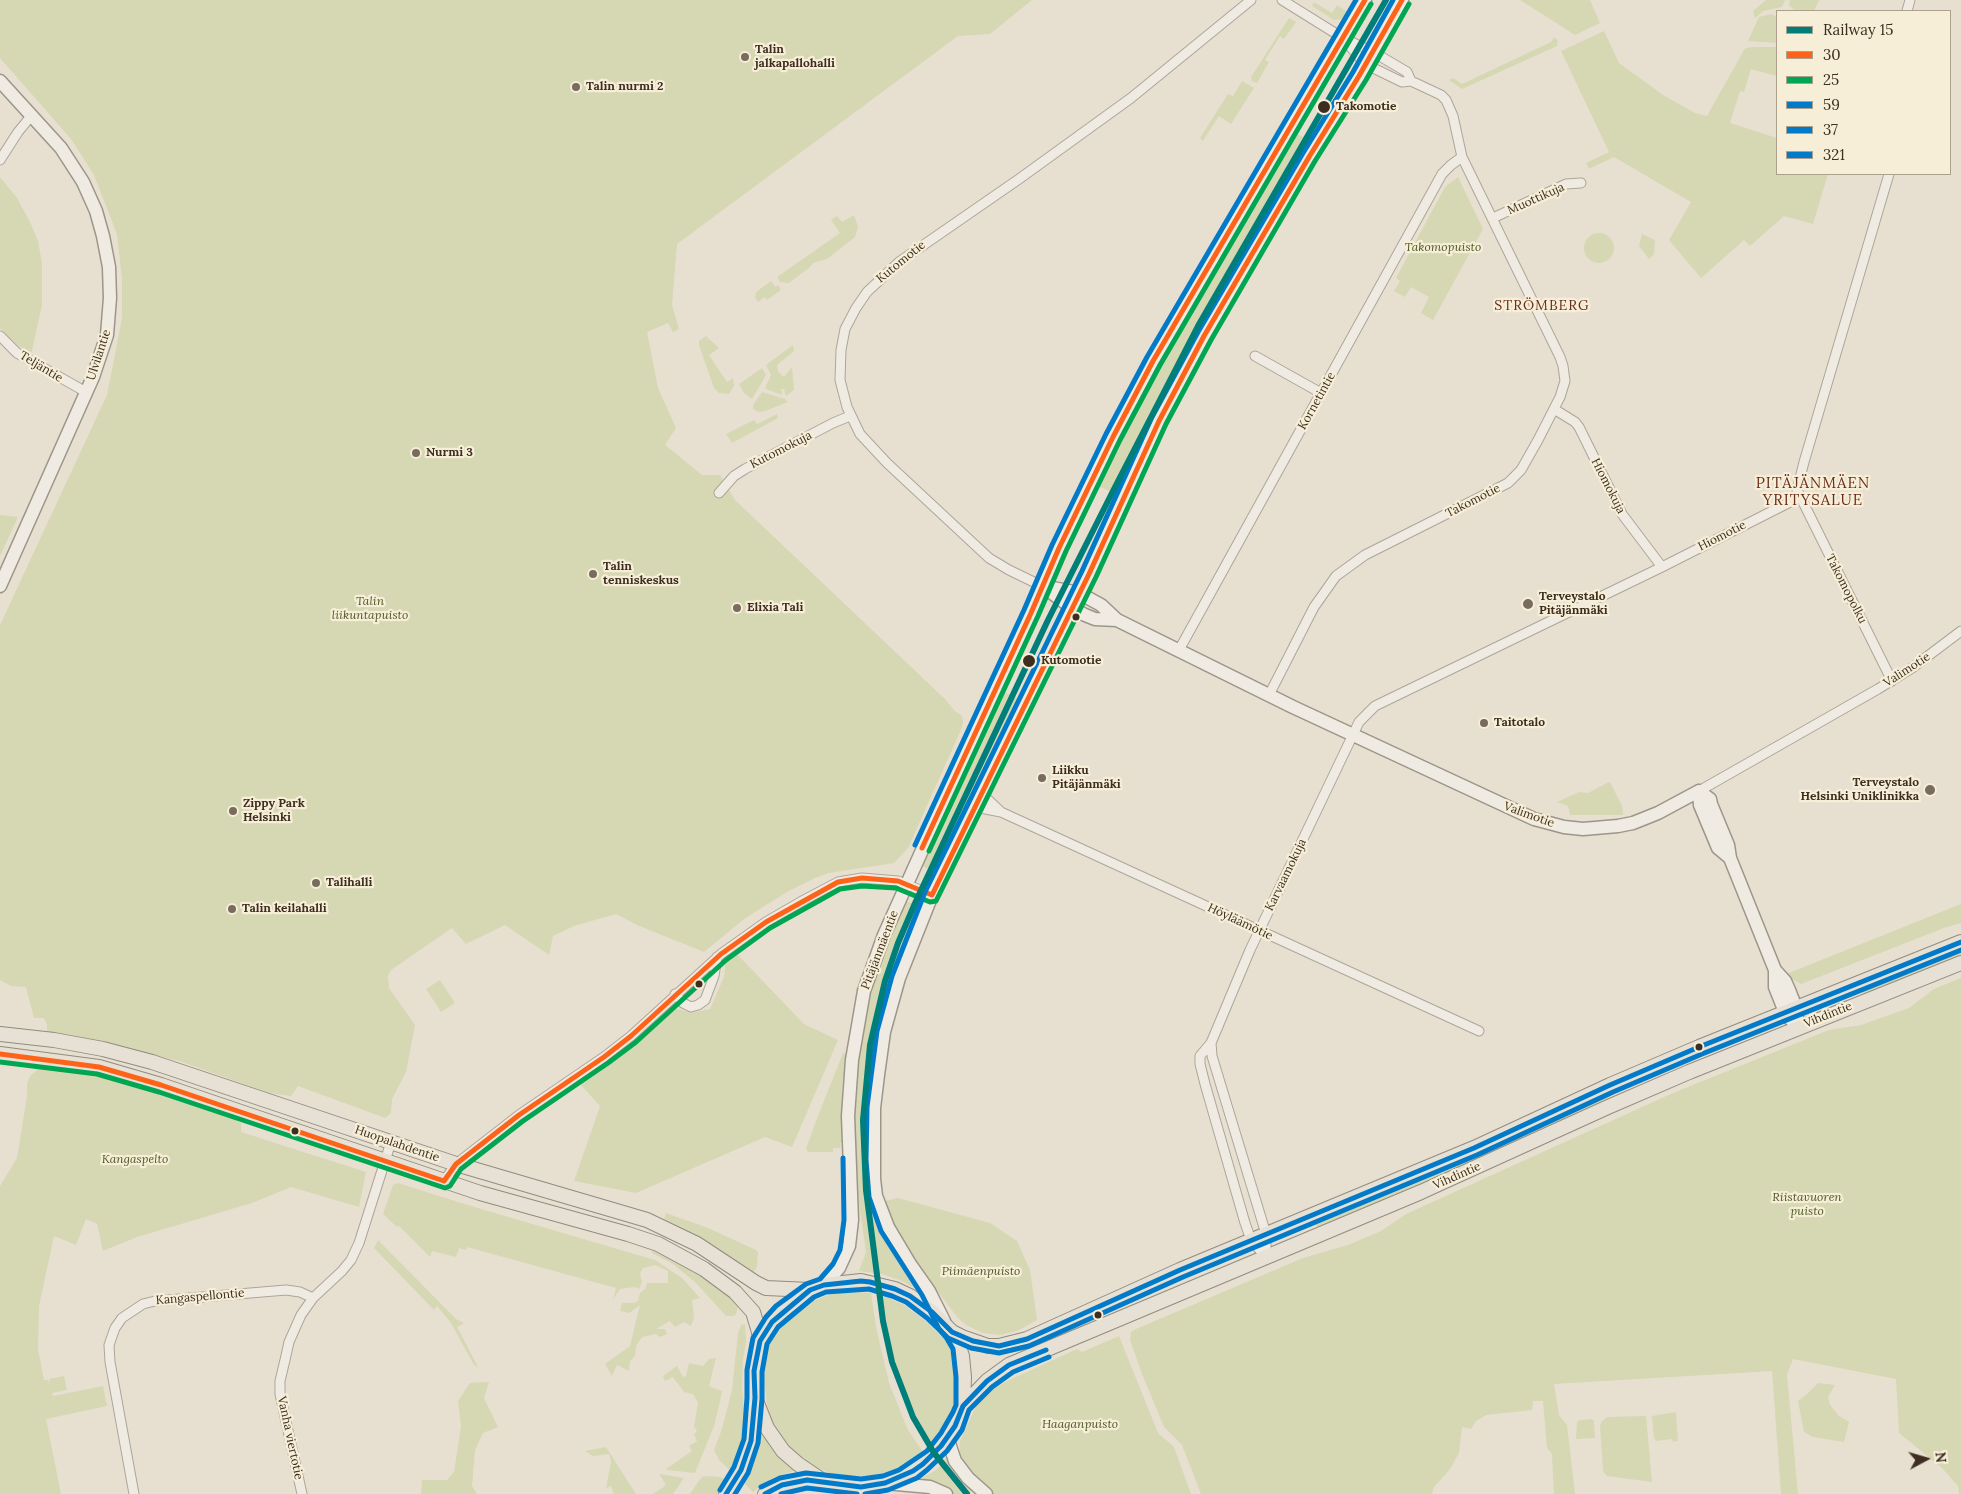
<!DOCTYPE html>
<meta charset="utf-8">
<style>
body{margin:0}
#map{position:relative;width:1961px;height:1494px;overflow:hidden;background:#e7e0d1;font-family:Lora,serif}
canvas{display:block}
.legend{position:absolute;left:1776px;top:10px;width:175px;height:165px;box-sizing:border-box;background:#f7eed8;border:1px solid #ada18e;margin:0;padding:6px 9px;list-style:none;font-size:15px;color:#3d2e20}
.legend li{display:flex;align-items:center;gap:10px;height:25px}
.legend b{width:25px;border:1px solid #ada18e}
.north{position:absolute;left:1901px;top:1434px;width:50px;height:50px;-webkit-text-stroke:4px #f7eed8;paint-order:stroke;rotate:84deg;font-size:14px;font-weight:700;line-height:20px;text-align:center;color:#3d2e20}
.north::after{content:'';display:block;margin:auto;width:18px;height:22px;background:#3d2e20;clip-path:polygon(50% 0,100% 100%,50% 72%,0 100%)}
</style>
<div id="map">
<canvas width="1961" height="1494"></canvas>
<ul class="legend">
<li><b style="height:6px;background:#007e79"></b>Railway 15</li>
<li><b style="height:6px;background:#ff6319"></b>30</li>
<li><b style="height:6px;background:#00a651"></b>25</li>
<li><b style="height:6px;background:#007ac9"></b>59</li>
<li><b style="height:6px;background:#007ac9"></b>37</li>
<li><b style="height:6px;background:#007ac9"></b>321</li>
</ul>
<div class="north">N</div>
</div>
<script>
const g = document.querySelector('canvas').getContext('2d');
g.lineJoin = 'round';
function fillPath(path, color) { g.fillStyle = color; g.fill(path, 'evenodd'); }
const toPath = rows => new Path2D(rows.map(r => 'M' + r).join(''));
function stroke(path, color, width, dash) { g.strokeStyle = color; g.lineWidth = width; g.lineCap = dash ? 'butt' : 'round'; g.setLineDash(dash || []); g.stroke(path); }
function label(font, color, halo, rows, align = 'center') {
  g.font = font + ' Lora,serif'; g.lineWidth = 4.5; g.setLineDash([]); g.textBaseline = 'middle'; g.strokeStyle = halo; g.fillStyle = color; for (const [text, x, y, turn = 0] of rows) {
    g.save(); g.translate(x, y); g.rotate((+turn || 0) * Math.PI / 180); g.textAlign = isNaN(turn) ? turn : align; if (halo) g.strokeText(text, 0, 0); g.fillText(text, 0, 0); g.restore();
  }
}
fillPath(toPath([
 [0,0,1032,0,990,34,958,36,677,244,672,305,679,329,673,332,668,323,647,332,658,388,676,428,665,445,702,475,720,475,735,500,945,699,955,711,962,716,963,723,961,730,908,848,894,863,829,873,815,878,787,892,744,919,704,952,637,925,616,914,574,926,553,936,549,955,505,925,466,944,452,928,391,970,388,976,389,988,415,1025,406,1072,392,1099,391,1113,385,1118,298,1086,291,1096,270,1093,179,1061,72,1035,47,1032,47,1025,44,1018,34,1018,26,987,11,986,0,980,0,625,107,395,122,318,122,279,117,234,94,175,71,139,0,58],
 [1520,0,1590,0,1600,23,1575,35],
 [1766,0,1785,0,1782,7,1763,11,1755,18,1753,11],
 [1790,0,1819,0,1814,11,1795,11,1789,5],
 [1314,2,1332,13,1337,5,1349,13,1343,19,1334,20,1312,6],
 [1771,14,1777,17,1777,43,1748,41,1759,17],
 [1289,18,1296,22,1284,39,1280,36,1265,60,1269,62,1257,83,1252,81,1251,77],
 [1604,31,1619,63,1663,95,1695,113,1707,116,1744,50,1746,48,1753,47,1777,47,1777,76,1751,69,1744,92,1740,91,1730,123,1777,138,1777,174,1828,174,1813,224,1784,216,1750,246,1744,240,1701,278,1669,240,1691,202,1614,157,1589,169,1586,163,1609,152,1561,51],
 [1554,37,1558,41,1557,46,1462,89,1449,80,1453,78,1462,84,1551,42],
 [1242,81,1254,88,1231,124,1219,116,1203,141,1200,138,1228,94,1233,96],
 [1296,133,1311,142,1302,160,1121,496,1098,486,1121,434,1184,318],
 [0,177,17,198,30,222,38,241,42,263,42,305,31,355,10,339,0,328],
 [1458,177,1483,229,1433,320,1421,313,1429,297,1411,287,1405,297,1394,291,1400,281,1396,278,1445,187],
 [854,215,858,227,855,237,827,259,813,263,809,268,789,283,780,282,777,277,840,233,831,220,837,216,842,222],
 '1584 248a15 15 0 1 1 30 0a15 15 0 1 1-30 0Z',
 [1642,234,1655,240,1654,254,1649,259,1639,246],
 [771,281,776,287,778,285,781,290,767,300,765,297,758,302,755,297,756,292],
 [706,336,719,348,709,355,727,382,733,378,734,386,729,394,719,393,714,388,699,345,699,341],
 [793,345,794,351,777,365,778,372,784,377,792,367,794,390,786,396,784,389,781,389,782,395,766,389,765,388,771,375,766,365],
 [762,368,766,375,752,399,744,393,739,384],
 [762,392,785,399,788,402,765,411,759,412,753,409,753,405],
 [777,414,778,418,732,443,726,434,754,420,757,424],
 [0,515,18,517,0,556],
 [1002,691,1021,700,937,873,920,865],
 [1609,782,1611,784,1622,806,1623,815,1570,815,1568,806,1557,802,1579,792,1588,793],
 [905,902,923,903,892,986,871,1193,883,1232,895,1253,924,1291,923,1293,902,1281,882,1274,859,1271,866,1252,857,1190,853,1127,856,1059,872,985],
 [1961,904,1961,923,1944,928,1801,984,1784,975],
 [1961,950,1961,955,1863,994,1862,989],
 [735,952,804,1024,838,1040,792,1147,765,1137,636,1193,574,1181,600,1106,579,1083,623,1050,672,1007,690,1013,710,1009,724,977,726,959],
 [1961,978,1961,1494,1959,1494,1958,1486,1942,1468,1899,1433,1896,1379,1793,1359,1787,1375,1798,1494,1781,1494,1772,1371,1554,1384,1559,1415,1567,1425,1575,1494,1554,1494,1552,1454,1547,1448,1543,1401,1533,1401,1532,1410,1486,1415,1476,1421,1471,1429,1462,1427,1459,1453,1450,1469,1434,1487,1432,1494,1201,1494,1182,1445,1164,1427,1142,1374,1130,1340,1131,1332,1136,1329,1303,1258,1348,1245,1381,1231,1406,1214,1673,1093,1829,1030,1861,1025,1909,1008,1934,989],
 [440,980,455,1003,441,1012,426,989],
 [843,1053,846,1054,842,1088,842,1143,840,1143,841,1148,833,1148,833,1152,808,1152,806,1149,816,1121],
 [43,1065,143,1085,216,1111,241,1123,241,1132,366,1172,359,1207,291,1187,252,1203,137,1237,103,1251,97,1224,86,1219,76,1245,54,1236,39,1306,38,1349,44,1380,48,1380,51,1387,49,1379,64,1376,67,1390,52,1393,53,1396,103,1386,107,1406,46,1419,61,1494,0,1494,0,1186,17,1158,27,1096,27,1084,30,1076],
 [1610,1092,1611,1096,1595,1105,1393,1198,1319,1228,1315,1224,1389,1194],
 [398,1183,471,1206,655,1260,682,1278,700,1298,692,1300,694,1317,691,1326,684,1322,675,1327,670,1321,656,1329,665,1329,667,1334,660,1337,656,1334,642,1337,636,1346,635,1356,630,1361,629,1371,617,1365,612,1376,605,1364,630,1346,640,1305,629,1313,620,1311,622,1303,634,1303,638,1301,640,1293,645,1289,647,1283,668,1283,668,1271,655,1265,643,1268,640,1274,642,1282,639,1289,634,1287,620,1289,613,1300,616,1288,467,1247,466,1250,459,1248,456,1257,432,1251,430,1257,399,1226,397,1227,383,1214,393,1185],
 [898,1198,990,1223,1017,1241,1030,1270,1037,1320,1017,1331,999,1335,983,1333,966,1325,958,1318,909,1254,896,1231,885,1201],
 [666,1213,708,1228,756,1250,758,1253,757,1267,754,1272,700,1238,664,1219],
 [378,1240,456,1319,464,1323,457,1327,478,1367,474,1365,451,1323,437,1306,434,1310,374,1248],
 [652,1250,692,1269,714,1283,734,1300,738,1307,736,1314,734,1316,726,1316,696,1283,673,1264,652,1253],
 [844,1292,871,1293,876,1327,889,1383,908,1430,923,1452,901,1467,878,1475,847,1477,832,1474,815,1467,787,1445,776,1431,767,1406,764,1377,770,1337,785,1319,810,1302,829,1295],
 [882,1295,904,1305,928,1323,941,1336,952,1344,957,1361,958,1385,953,1406,942,1429,931,1443,909,1402,899,1378,892,1352],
 [745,1324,746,1341,743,1359,742,1388,746,1427,742,1452,732,1472,719,1460,714,1450,722,1429,732,1390,738,1333,741,1325],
 [1119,1336,1158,1433,1174,1447,1191,1494,994,1494,964,1465,960,1453,960,1441,976,1406,992,1388,1077,1349,1082,1352],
 [716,1358,709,1386,722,1391,719,1406,714,1426,695,1473,667,1470,666,1469,692,1451,689,1446,697,1441,694,1434,697,1431,694,1427,698,1403,693,1394,684,1392,673,1377,665,1381,663,1376,677,1366,683,1377,686,1376,689,1363,703,1366,709,1359],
 [489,1382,484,1398,498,1427,483,1433,475,1450,472,1486,477,1494,421,1494,422,1480,447,1480,454,1472,461,1426,458,1401,470,1383],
 [1818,1383,1835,1385,1828,1397,1830,1405,1839,1416,1849,1422,1844,1442,1813,1437,1804,1432,1798,1401,1807,1394],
 [1676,1412,1678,1441,1673,1442,1672,1439,1656,1441,1654,1438,1652,1416],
 [1646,1416,1652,1482,1607,1476,1603,1471,1600,1425,1602,1421,1607,1417],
 [1591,1419,1594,1421,1595,1438,1576,1439,1577,1422,1580,1420],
 [761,1430,771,1447,794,1471,772,1478,753,1492,743,1482,750,1467],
 [606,1447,636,1494,614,1494,611,1486,606,1488,611,1462,609,1454,593,1456,585,1451],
 [946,1458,955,1474,971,1489,970,1494,952,1494,947,1490,919,1480,936,1470],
 [659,1474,684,1478,673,1494,653,1494,666,1485],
 [706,1476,721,1477,727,1481,718,1494,690,1494,698,1482,702,1477]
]), '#d6d7b3');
const street = toPath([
 [1282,0,1343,38,1373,52,1407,72,1411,81],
 [1907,11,1910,0],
 [0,160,18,132,32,115],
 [1889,174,1804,462,1797,490,1892,681],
 [1493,218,1566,184,1581,183],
 [0,336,17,353,86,392],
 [1255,356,1321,393],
 [1554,409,1575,422,1579,427,1622,514,1662,567],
 [719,493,734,476,745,469,833,423,850,416],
 [1042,586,1009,570,989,558,887,463,860,434,847,407,840,380,841,350,845,329,856,308,867,292,899,262,1019,179,1131,98,1251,0],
 [1179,650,1442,174,1451,165,1462,157],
 [1269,695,1314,607,1336,576,1365,555,1508,483,1521,470,1538,440,1560,397,1565,381,1563,366,1560,357,1462,157,1453,116,1446,100,1441,95,1411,81,1402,82,1365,64,1343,38],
 [1699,791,1878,689,1912,668,1961,631],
 [982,794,1001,812],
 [975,807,1001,812,1479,1031],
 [675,994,683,1003,691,1007,698,1005,705,1000,714,976,717,957],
 [1211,1043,1212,1056,1266,1234,1266,1257],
 [444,1181,456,1164,519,1115,604,1057,631,1036,721,954,766,922,804,900,838,882,862,878,898,881,932,895],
 [1266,1257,1251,1240,1245,1223,1205,1084,1200,1064,1200,1056,1211,1043,1250,950,1359,722,1375,706,1662,567,1800,497],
 [134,1494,110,1362,109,1345,115,1328,122,1318,143,1304,155,1301,286,1290,300,1292,313,1298],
 [302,1494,280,1394,280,1381,285,1360,289,1342,301,1315,313,1298,342,1271,351,1260,359,1243,391,1142]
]);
const secondary = toPath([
 [0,81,61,148,83,182,96,211,103,236,109,267,110,298,107,335,93,377,0,586],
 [1042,586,1079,593,1101,605,1117,620,1293,707,1534,819,1564,827,1583,829,1618,826,1633,823,1658,813,1699,791],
 [1044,587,1072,608,1085,615,1095,619,1117,620],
 [1699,791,1710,799,1711,804,1728,845,1730,858,1775,970,1785,981,1789,990,1796,1008,1798,1027],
 [1699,791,1700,805,1718,848,1730,858],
 [1775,970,1775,987,1785,1012,1791,1020],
 [824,1285,839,1268,849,1246,852,1220,848,1116,852,1060,864,991,884,935,950,788,1031,613,1059,548,1113,437,1153,361,1365,0],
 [944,1321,929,1291,910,1264,888,1227,876,1196,874,1179,874,1108,878,1075,884,1032,899,978,932,895,1089,574,1159,421,1204,336,1309,157,1359,76,1402,0],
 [947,1437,955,1461,968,1478,986,1494],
 [885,1483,930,1487,946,1494]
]);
const primary = toPath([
 [0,1034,54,1040,103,1049,152,1062,456,1164,647,1220,697,1244,756,1283,766,1288,810,1290],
 [0,1054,99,1067,161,1085,480,1193,628,1234,658,1244,704,1269,735,1292,753,1312,759,1332,760,1341],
 [861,1281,895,1289,910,1296,932,1312,952,1332,956,1338,962,1356,964,1377,963,1406,960,1415,947,1437,932,1456,913,1471,902,1477,885,1483,861,1487,823,1481,798,1464,783,1451,767,1428,755,1398,754,1385,754,1371,760,1341,772,1322,782,1311,810,1290,824,1285,861,1281],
 [952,1332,962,1337,988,1346,999,1346,1027,1339,1180,1270,1474,1148,1610,1085,1699,1047,1961,942],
 [963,1406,987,1381,1009,1365,1421,1192,1608,1107,1689,1072,1961,963],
 [726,1494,735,1482,747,1455,752,1430,755,1401],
 [765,1494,782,1485,794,1482,807,1480,822,1481]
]);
stroke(street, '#ada599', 11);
stroke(secondary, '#9c958a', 15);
stroke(primary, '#928b80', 16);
stroke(street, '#efebe3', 9);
stroke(secondary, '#efebe3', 12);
stroke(primary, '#e6e1d4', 14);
stroke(toPath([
 [922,848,1031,613,1059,548,1113,437,1153,361,1365,0],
 [0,1054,99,1067,161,1085,444,1181,456,1164,519,1115,604,1057,631,1036,721,954,766,922,838,882,862,878,898,881,932,895,1089,574,1159,421,1204,336,1309,157,1359,76,1402,0]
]), '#ff6319', 5);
stroke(toPath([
 [929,851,1038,616,1066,551,1120,440,1160,365,1371,4],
 [0,1062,97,1074,159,1092,445,1188,450,1186,461,1169,523,1121,608,1063,636,1042,726,960,770,928,840,889,862,886,896,888,930,902,936,901,1096,577,1166,424,1211,340,1315,161,1366,80,1409,4]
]), '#00a651', 5);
stroke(toPath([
 [915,845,1024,610,1052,545,1106,434,1147,357,1356,0],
 [761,1487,780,1478,806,1473,861,1479,883,1476,899,1470,927,1451,941,1433,953,1412,956,1405,956,1377,953,1349,946,1337,939,1329,922,1295,881,1231,869,1197,866,1160,867,1107,877,1031,892,976,925,892,1082,571,1152,417,1198,332,1303,153,1353,72,1393,0],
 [720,1490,734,1467,744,1439,747,1398,747,1370,753,1338,766,1317,776,1306,806,1284,820,1279,833,1264,840,1250,844,1220,843,1158]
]), '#007ac9', 5);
stroke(toPath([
 [726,1494,741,1470,751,1441,755,1398,754,1371,760,1341,772,1322,810,1290,824,1285,861,1281,870,1282,895,1289,910,1296,932,1312,952,1332,973,1341,999,1346,1027,1339,1180,1270,1474,1148,1610,1085,1699,1047,1961,942],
 [765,1494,782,1485,807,1480,861,1487,885,1483,913,1471,923,1464,941,1446,955,1426,963,1406,987,1381,1009,1365,1046,1350]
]), '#007ac9', 5);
stroke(toPath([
 [735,1494,748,1473,758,1443,762,1399,762,1372,767,1344,778,1327,814,1297,826,1292,869,1289,892,1296,906,1302,927,1318,948,1338,971,1348,999,1353,1029,1346,1183,1277,1477,1155,1613,1092,1702,1054,1961,950],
 [781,1494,807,1488,857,1494],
 [865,1494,888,1490,917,1478,927,1470,947,1451,962,1430,969,1410,992,1387,1013,1372,1049,1357]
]), '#007ac9', 5);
stroke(toPath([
 [967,1494,934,1453,913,1417,892,1362,883,1321,866,1190,863,1120,870,1045,885,981,898,943,916,901,1048,620,1113,491,1198,326,1386,0]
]), '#007e79', 6);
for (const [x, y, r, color] of [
 [745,57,5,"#786c5e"],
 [576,87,5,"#786c5e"],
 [1324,107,7,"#3d2e20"],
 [416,453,5,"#786c5e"],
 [593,574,5,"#786c5e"],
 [1528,604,6,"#786c5e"],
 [737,608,5,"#786c5e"],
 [1076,617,4.5,"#3d2e20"],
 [1029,661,7,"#3d2e20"],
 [1484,723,5,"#786c5e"],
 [1042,778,5,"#786c5e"],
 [1930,790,6,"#786c5e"],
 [233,811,5,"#786c5e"],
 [316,883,5,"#786c5e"],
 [232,909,5,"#786c5e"],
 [699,984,4.5,"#3d2e20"],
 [1699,1047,4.5,"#3d2e20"],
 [295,1131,4.5,"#3d2e20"],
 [1098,1315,4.5,"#3d2e20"]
]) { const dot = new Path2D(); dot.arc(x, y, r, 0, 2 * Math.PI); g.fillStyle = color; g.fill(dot); stroke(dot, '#f7eed8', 2); }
label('bold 12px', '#3d2e20', '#f7eed8', [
 ["Talin",755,50],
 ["jalkapallohalli",755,64],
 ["Talin nurmi 2",586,87],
 ["Nurmi 3",426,453],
 ["Talin",603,567],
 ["tenniskeskus",603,581],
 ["Terveystalo",1539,597],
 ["Pitäjänmäki",1539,611],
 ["Elixia Tali",747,608],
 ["Taitotalo",1494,723],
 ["Liikku",1052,771],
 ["Pitäjänmäki",1052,785],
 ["Terveystalo",1919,783,"right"],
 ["Helsinki Uniklinikka",1919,797,"right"],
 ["Zippy Park",243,804],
 ["Helsinki",243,818],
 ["Talihalli",326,883],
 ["Talin keilahalli",242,909]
], 'left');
label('bold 12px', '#3d2e20', '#f7eed8', [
 ["Takomotie",1336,107],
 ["Kutomotie",1041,661]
], 'left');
label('12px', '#3d2e20', '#f7eed8', [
 ["Muottikuja",1536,199,-24],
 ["Kutomotie",901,262,-39],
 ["Ulvilantie",99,355,-72],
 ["Teljäntie",41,367,31],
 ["Kornetintie",1317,401,-61],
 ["Kutomokuja",781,450,-27],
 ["Hiomokuja",1608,486,63],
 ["Takomotie",1473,501,-27],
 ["Hiomotie",1722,536,-27],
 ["Takomopolku",1846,589,63],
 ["Valimotie",1907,670,-33],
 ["Valimotie",1529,815,20],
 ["Karvaamokuja",1286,875,-64],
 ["Höyläämötie",1240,922,25],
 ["Pitäjänmäentie",880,950,-69],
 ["Vihdintie",1828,1015,-22],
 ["Huopalahdentie",397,1144,19],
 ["Vihdintie",1457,1176,-24],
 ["Kangaspellontie",200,1297,-5],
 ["Vanha viertotie",290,1438,78]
]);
label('italic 12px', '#4d5a26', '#f7eed8', [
 ["Takomopuisto",1443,248],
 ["Talin",370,602],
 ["liikuntapuisto",370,616],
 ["Kangaspelto",135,1160],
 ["Riistavuoren",1807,1198],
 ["puisto",1807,1212],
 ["Piimäenpuisto",981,1272],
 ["Haaganpuisto",1080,1425]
]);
g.letterSpacing = '1px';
label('14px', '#6b2e1e', '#f7eed8', [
 ["STRÖMBERG",1542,306]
]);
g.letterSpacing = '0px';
g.letterSpacing = '1px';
label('15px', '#6b2e1e', '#f7eed8', [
 ["PITÄJÄNMÄEN",1813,484],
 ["YRITYSALUE",1813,501]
]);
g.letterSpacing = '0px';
</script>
